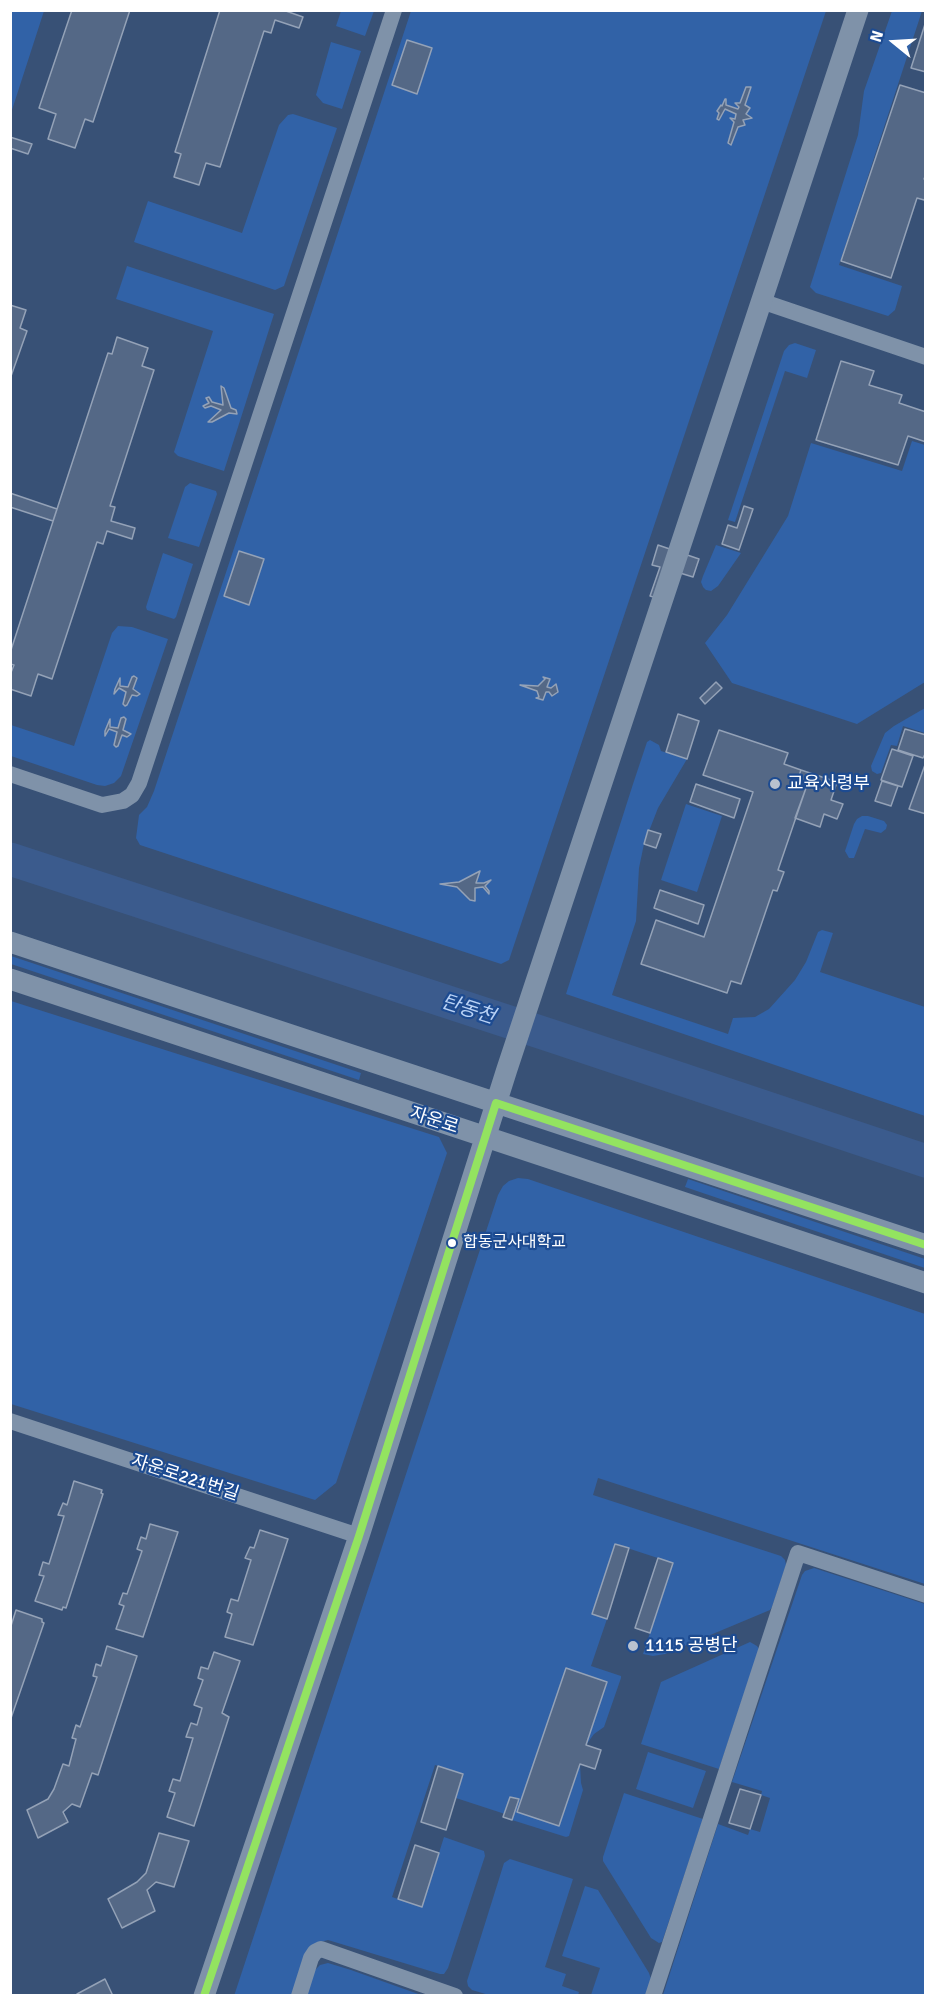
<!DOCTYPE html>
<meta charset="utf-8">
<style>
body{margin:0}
#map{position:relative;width:936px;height:2006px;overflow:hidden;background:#385176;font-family:Signika,sans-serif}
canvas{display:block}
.frame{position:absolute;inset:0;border:12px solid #fff;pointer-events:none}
.north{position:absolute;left:864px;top:12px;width:60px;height:60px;-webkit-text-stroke:4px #1d4b91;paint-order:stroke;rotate:288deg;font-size:16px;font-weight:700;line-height:24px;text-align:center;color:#fff}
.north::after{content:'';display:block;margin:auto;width:21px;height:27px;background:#fff;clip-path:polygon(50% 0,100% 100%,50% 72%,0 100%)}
</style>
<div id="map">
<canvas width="936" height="2006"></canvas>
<div class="frame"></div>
<div class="north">N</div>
</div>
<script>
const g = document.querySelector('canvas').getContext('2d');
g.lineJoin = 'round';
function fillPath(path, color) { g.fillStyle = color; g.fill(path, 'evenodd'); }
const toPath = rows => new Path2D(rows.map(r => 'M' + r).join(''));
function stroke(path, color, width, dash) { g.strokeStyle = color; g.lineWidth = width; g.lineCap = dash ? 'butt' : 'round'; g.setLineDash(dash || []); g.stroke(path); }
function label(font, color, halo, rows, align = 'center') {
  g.font = font + ' Signika,"Noto Sans KR",sans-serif'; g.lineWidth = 4.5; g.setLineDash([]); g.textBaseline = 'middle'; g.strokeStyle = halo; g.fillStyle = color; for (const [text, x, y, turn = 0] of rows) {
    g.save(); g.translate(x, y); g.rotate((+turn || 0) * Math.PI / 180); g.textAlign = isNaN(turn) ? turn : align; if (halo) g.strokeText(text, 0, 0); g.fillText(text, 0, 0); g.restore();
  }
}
fillPath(toPath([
 [11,10,44,11,11,113,10,11],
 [341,11,374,11,365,36,336,26],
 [411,11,826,11,509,960,501,964,140,845,136,838,139,815,147,807,154,791],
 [892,11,922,11,839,265,902,286,895,310,888,316,816,293,810,287,858,135,864,91],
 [331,42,361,51,342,109,323,103,316,95],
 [293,114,337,128,284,286,275,290,134,242,148,201,242,233,279,125,288,115],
 [127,266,274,314,224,471,178,456,174,452,213,331,116,299],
 [795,343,816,350,807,378,785,371,735,522,728,520,784,351,789,345],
 [912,441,925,445,925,682,857,724,732,683,705,643,727,615,788,516,811,443,902,471],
 [190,483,216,491,217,494,199,547,168,538,185,487],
 [716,545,741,553,718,586,711,591,706,590,703,587,701,582,703,576],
 [163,553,193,564,176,617,174,619,147,610,146,607],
 [118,626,132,627,168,639,121,776,114,783,105,786,97,785,11,756,11,725,74,746,112,633],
 [925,708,925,733,903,726,897,746,891,745,881,773,877,774,872,771,871,766,885,733,894,726],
 [650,740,659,745,661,751,687,759,658,808,644,844,639,868,636,921,612,995,728,1034,733,1018,755,1017,769,1009,795,980,806,962,818,932,822,930,833,933,820,972,925,1007,925,1116,566,994,633,784,647,742],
 [686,804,722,816,697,892,661,880],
 [862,816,868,816,884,821,887,825,886,829,881,833,865,829,856,853,854,858,849,858,845,851,854,824,857,819],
 [11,956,361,1073,359,1080,11,964],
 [11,1001,439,1137,447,1153,336,1483,315,1500,11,1404],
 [518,1178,528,1179,925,1314,925,1584,598,1478,593,1495,781,1556,785,1560,786,1565,772,1607,770,1610,665,1654,653,1656,643,1654,673,1563,615,1544,592,1614,607,1619,591,1666,621,1676,621,1678,604,1727,594,1734,586,1745,607,1682,566,1668,517,1812,559,1826,580,1764,581,1783,583,1790,569,1836,566,1837,512,1820,519,1799,510,1797,505,1814,456,1798,463,1774,435,1765,392,1897,422,1907,444,1837,484,1851,485,1856,448,1968,444,1974,440,1974,328,1940,316,1943,293,1995,234,1996,498,1195,503,1186,509,1181],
 [688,1179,925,1259,925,1268,685,1187],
 [814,1568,925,1604,925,1995,663,1995,718,1824,748,1835,750,1829,760,1832,770,1798,761,1795,762,1791,732,1782,802,1575,805,1571],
 [750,1642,757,1646,759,1649,719,1769,641,1744,661,1682],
 [648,1752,706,1771,693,1808,636,1789],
 [624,1793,703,1819,662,1942,659,1943,651,1938,603,1861,603,1857],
 [510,1859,573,1879,545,1967,566,1974,562,1986,579,1992,578,1995,489,1995,472,1990,468,1986,467,1981,504,1863],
 [585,1886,598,1890,649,1973,651,1979,646,1995,591,1995,600,1968,562,1956],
 [328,1963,351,1970,421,1995,304,1996,315,1970,320,1965]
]), '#3162a7');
stroke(toPath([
 [10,859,552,1036,926,1161]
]), '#3b5b8d', 33);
const building = toPath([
 [72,10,130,10,93,122,85,119,75,148,48,139,56,114,39,108,72,10],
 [220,10,283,10,303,17,299,28,275,20,271,33,264,31,220,167,206,163,199,185,174,177,181,154,175,152,220,10],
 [926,21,926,72,911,68,926,21],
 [407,40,432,48,417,94,392,85,407,40],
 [900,85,926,93,926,174,924,179,926,179,926,197,924,200,917,198,891,278,841,261,900,85],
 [746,87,751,87,745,105,750,108,746,114,752,118,743,120,745,125,738,127,731,145,728,143,734,122,730,118,735,119,736,114,725,109,719,120,717,119,719,113,717,111,721,105,722,106,725,99,726,99,726,105,738,109,739,107,735,103,740,103,746,87],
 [10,137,32,144,28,154,10,148,10,137],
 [10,305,26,310,20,328,27,331,10,379,10,305],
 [117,337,148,348,142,366,154,370,110,506,115,507,111,521,135,528,132,539,107,531,103,544,97,542,52,679,38,674,31,696,10,689,10,675,14,665,10,664,10,653,108,353,112,354,117,337],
 [841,361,874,371,869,385,902,395,899,403,926,412,926,442,908,436,898,465,816,440,841,361],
 [221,386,224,388,231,408,236,410,237,414,229,413,212,422,208,422,221,410,211,406,205,408,203,406,209,403,206,398,209,397,212,402,223,405,221,386],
 [10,493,57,509,53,521,10,507,10,493],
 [744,506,753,509,739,550,722,544,728,525,737,528,744,506],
 [658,545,699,559,693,577,680,573,670,602,650,596,660,567,652,565,658,545],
 [239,551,264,559,249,605,224,596,239,551],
 [134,676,137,678,133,689,140,694,137,696,132,695,127,705,125,706,123,704,126,692,119,688,114,694,115,689,120,678,120,686,128,687,132,677,134,676],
 [543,677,550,679,547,687,551,688,556,684,558,692,552,696,549,692,546,692,543,700,536,698,539,697,537,691,520,685,538,686,545,679,543,677],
 [716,682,722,688,705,704,700,698,716,682],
 [678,714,699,721,687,759,666,752,678,714],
 [124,717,126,719,123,730,131,734,127,737,122,735,118,746,116,747,114,745,117,732,109,729,105,736,105,731,110,719,110,727,118,728,121,718,124,717],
 [905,729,926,735,926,752,923,758,898,750,905,729],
 [719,730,788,753,784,764,801,770,796,784,806,788,778,870,784,872,777,891,773,890,741,984,731,981,727,993,641,964,656,920,704,937,753,792,703,775,719,730],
 [892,749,913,756,902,787,881,780,892,749],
 [926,762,926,814,909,809,926,762],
 [801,770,837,782,831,800,843,804,837,819,824,814,820,827,795,818,806,788,796,784,801,770],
 [882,781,898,786,891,806,875,801,882,781],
 [696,784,740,799,734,818,690,802,696,784],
 [648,830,661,834,656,848,644,844,648,830],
 [480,871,476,883,484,883,491,880,485,886,489,891,489,894,483,887,475,888,475,901,470,900,457,887,440,884,459,882,480,871],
 [660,890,704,905,698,924,654,908,660,890],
 [74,1481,102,1490,101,1493,103,1494,66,1608,63,1607,62,1610,35,1601,44,1576,39,1575,43,1562,49,1564,64,1516,58,1515,63,1503,67,1505,74,1481],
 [150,1524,178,1532,143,1637,116,1629,124,1606,119,1604,123,1593,127,1594,142,1551,137,1549,141,1537,146,1539,150,1524],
 [260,1530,288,1539,253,1645,225,1637,232,1614,227,1612,231,1599,238,1601,251,1560,245,1558,250,1547,254,1548,260,1530],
 [615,1544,629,1548,607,1619,592,1614,615,1544],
 [658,1558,673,1563,650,1633,635,1628,658,1558],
 [16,1610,42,1619,42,1622,44,1623,10,1721,10,1629,16,1610],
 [107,1646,137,1656,98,1775,92,1773,80,1807,72,1804,63,1812,68,1822,38,1838,27,1810,48,1799,54,1789,63,1764,69,1766,76,1739,72,1738,76,1725,80,1727,97,1677,93,1676,96,1664,101,1666,107,1646],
 [214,1652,240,1661,222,1713,229,1717,194,1826,167,1817,175,1793,169,1791,173,1779,180,1781,193,1738,186,1737,191,1723,197,1725,202,1708,194,1705,203,1680,198,1678,201,1667,208,1669,214,1652],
 [566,1668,607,1682,586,1745,601,1750,595,1769,580,1764,559,1826,517,1812,566,1668],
 [438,1766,463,1774,446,1830,421,1822,438,1766],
 [740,1789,761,1795,750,1829,729,1823,740,1789],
 [510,1797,519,1799,512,1820,503,1817,510,1797],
 [159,1833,189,1841,174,1887,156,1882,147,1890,155,1911,122,1928,108,1899,137,1882,146,1873,159,1833],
 [415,1845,439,1853,422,1907,398,1899,415,1845],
 [105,1979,113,1996,78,1996,77,1994,105,1979]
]);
fillPath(building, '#546886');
stroke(building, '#94a2b7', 1.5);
stroke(toPath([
 [761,301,926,357],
 [10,774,102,805,123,801,132,795,139,783,394,10],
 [10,1421,359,1536],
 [299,1996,311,1958,315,1952,321,1949,455,1996],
 [653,1996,798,1553,926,1595]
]), '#7f92a9', 16);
stroke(toPath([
 [10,942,926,1245],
 [10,979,926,1283],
 [204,1996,359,1536,507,1069,858,10]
]), '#7f92a9', 21);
stroke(toPath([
 [204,1996,359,1536,496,1103,926,1245]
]), '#93e360', 8);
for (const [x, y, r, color] of [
 [775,784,6,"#b9c2cf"],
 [452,1243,5,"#fff"],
 [633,1646,6,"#b9c2cf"]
]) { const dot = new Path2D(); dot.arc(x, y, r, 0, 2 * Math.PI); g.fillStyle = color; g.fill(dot); stroke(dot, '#1d4b91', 2); }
label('16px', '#fff', '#1d4b91', [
 ["합동군사대학교",463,1243]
], 'left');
label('18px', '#fff', '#1d4b91', [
 ["교육사령부",787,784],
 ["1115 공병단",645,1646]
], 'left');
label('18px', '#fff', '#1d4b91', [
 ["자운로",434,1121,18],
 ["자운로221번길",185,1478,18]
]);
label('italic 20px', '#b9d2f5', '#1d4b91', [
 ["탄동천",468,1010,18]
]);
</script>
